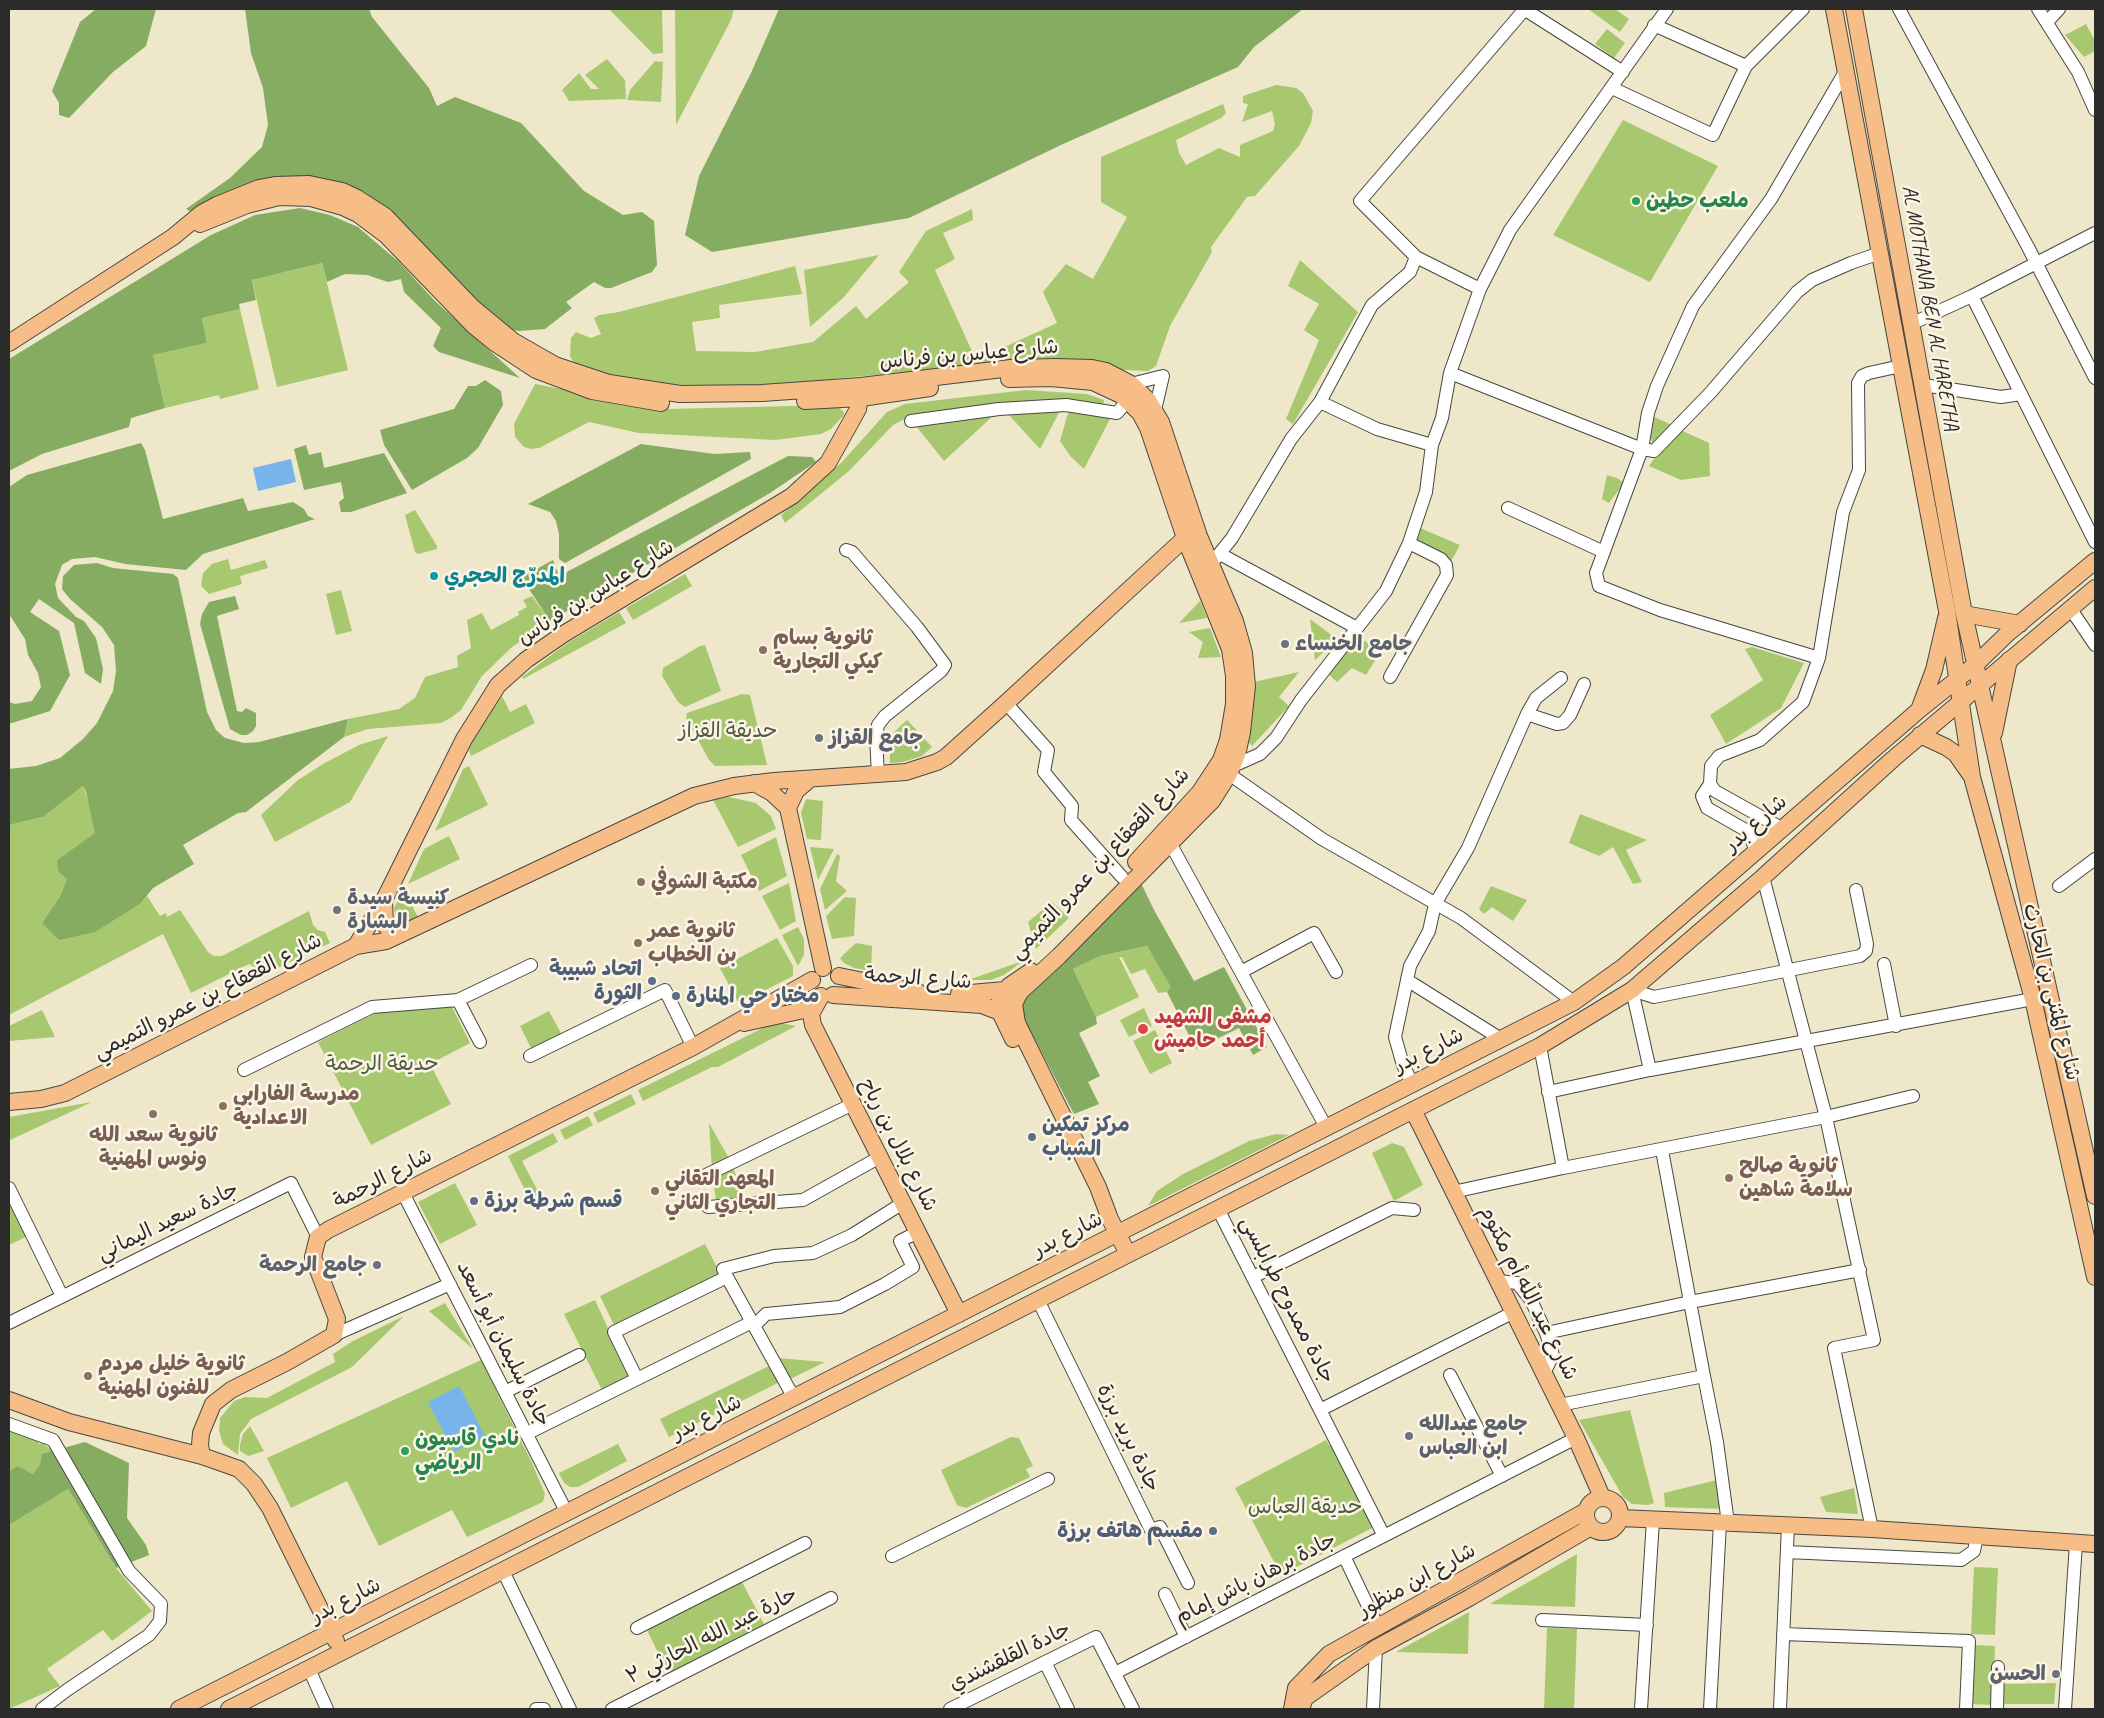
<!DOCTYPE html>
<meta charset="utf-8">
<style>
body{margin:0}
#map{position:relative;width:2104px;height:1718px;overflow:hidden;background:#eee7c9;font-family:Caveat,sans-serif}
canvas{display:block}
.frame{position:absolute;inset:0;border:10px solid #2b2b2b;pointer-events:none}
</style>
<div id="map">
<canvas width="2104" height="1718"></canvas>
<div class="frame"></div>
</div>
<script>
const g = document.querySelector('canvas').getContext('2d');
g.lineJoin = 'round';
function fillPath(path, color) { g.fillStyle = color; g.fill(path, 'evenodd'); }
const toPath = rows => new Path2D(rows.map(r => 'M' + r).join(''));
function stroke(path, color, width, dash) { g.strokeStyle = color; g.lineWidth = width; g.lineCap = dash ? 'butt' : 'round'; g.setLineDash(dash || []); g.stroke(path); }
function label(font, color, halo, rows, align = 'center') {
  g.font = font + ' Caveat,"Playpen Sans Arabic",sans-serif'; g.lineWidth = 5; g.setLineDash([]); g.textBaseline = 'middle'; g.strokeStyle = halo; g.fillStyle = color; for (const [text, x, y, turn = 0] of rows) {
    g.save(); g.translate(x, y); g.rotate((+turn || 0) * Math.PI / 180); g.textAlign = isNaN(turn) ? turn : align; if (halo) g.strokeText(text, 0, 0); g.fillText(text, 0, 0); g.restore();
  }
}
fillPath(toPath([
 [609,9,662,9,663,53,653,54],
 [675,9,734,9,731,20,676,125],
 [1588,9,1615,9,1629,19,1620,32],
 [2086,24,2095,41,2095,51,2084,57,2065,35],
 [1607,29,1625,43,1614,58,1595,44],
 [607,59,625,80,626,99,569,101,562,90,579,73,591,89,599,89,585,75],
 [655,61,663,62,661,102,627,100,630,90],
 [1276,85,1296,88,1303,93,1313,111,1311,123,1299,146,1255,196,1247,197,1211,247,1212,252,1170,326,1156,366,1148,371,1124,370,1093,363,987,364,721,390,654,386,607,378,575,365,570,356,571,338,576,332,591,338,601,334,594,318,599,315,619,312,795,266,802,294,719,305,720,318,692,322,696,351,755,352,813,342,856,306,866,319,909,282,899,272,926,231,972,209,973,220,943,233,955,259,935,270,976,360,1057,323,1043,292,1066,264,1093,279,1127,217,1101,202,1101,157,1223,104,1226,113,1221,118,1176,140,1179,153,1186,165,1219,148,1240,157,1240,145,1273,131,1275,125,1272,111,1242,122,1248,104,1243,103,1243,96],
 [1623,120,1718,166,1650,282,1553,235],
 [879,255,844,297,810,327,804,270],
 [1300,260,1358,312,1293,424,1286,419,1319,340,1304,330,1319,304,1288,286],
 [322,263,348,370,277,387,252,280],
 [240,309,259,389,220,399,219,395,165,408,153,355,207,343,202,318],
 [535,384,667,409,835,405,843,411,844,415,831,429,821,434,775,440,639,433,589,422,539,448,531,449,524,447,515,437,514,424],
 [1026,390,1087,394,1104,400,1103,407,909,417,893,425,849,471,785,523,781,515,842,462,887,412,905,404],
 [1062,407,1040,449,1009,415],
 [1077,409,1111,417,1084,469,1071,457,1060,441,1068,413],
 [994,415,944,461,916,426],
 [1652,416,1672,425,1652,443,1649,423],
 [1676,428,1709,443,1710,476,1681,480,1649,466],
 [1607,475,1617,478,1624,483,1609,503,1602,499],
 [415,510,437,546,437,549,418,554,415,552,405,515],
 [1420,528,1460,545,1450,563,1411,546],
 [228,559,231,570,265,560,268,568,240,576,242,584,209,594,201,586,203,573,212,564],
 [685,574,692,586,633,620,626,608],
 [341,590,352,631,336,635,326,594],
 [532,596,550,621,512,647,482,676,461,710,452,717,441,723,368,729,344,737,348,719,399,709,415,698,425,677,458,667,457,656,471,648,467,620,482,613,491,630,519,615,518,612,527,607,523,600],
 [1200,601,1207,618,1179,623],
 [619,612,626,623,523,679,522,677,566,644],
 [1310,619,1337,639,1315,660],
 [1210,628,1221,657,1198,658,1203,642,1189,632],
 [1357,636,1381,651,1366,675,1352,668,1337,682,1327,673],
 [705,645,721,691,685,707,678,702,662,676,663,668,700,646],
 [1752,647,1804,663,1781,708,1726,744,1710,715,1763,680,1745,649],
 [1299,672,1279,697,1289,706,1252,746,1248,741,1254,682],
 [742,694,750,695,767,765,715,766,709,760,686,718,687,713],
 [502,696,510,712,526,704,535,723,471,756,469,750,474,738],
 [907,720,932,747,922,756,903,762,890,763,890,736],
 [388,736,350,802,275,842,261,815,298,780,323,764,359,745],
 [469,766,488,805,435,831,463,769],
 [83,786,93,815,96,833,57,860,67,879,60,896,42,923,141,903,147,896,160,916,166,913,167,917,180,910,208,952,214,956,222,956,309,911,313,925,318,930,325,932,330,943,265,974,249,964,191,993,163,934,9,1015,9,825,43,817],
 [729,797,756,803,771,816,776,829,738,847,713,800],
 [806,799,823,801,821,840,807,839,801,813],
 [1580,814,1647,840,1626,850,1642,882,1633,884,1613,847,1599,856,1569,843],
 [449,836,460,859,408,884,424,849],
 [776,837,787,876,759,891,741,855],
 [810,847,834,849,818,880],
 [837,854,840,856,836,881,847,891,825,910,820,889],
 [789,883,796,921,780,930,762,896],
 [1491,886,1527,900,1513,921,1492,907,1484,914,1479,909],
 [406,894,419,919,408,924,396,917,394,908,399,898],
 [845,897,856,898,854,936,832,939,826,916],
 [1052,902,1069,918,1036,949,1028,922],
 [798,927,804,939,804,955,798,966,782,935],
 [777,938,793,966,793,976,739,1004,720,968],
 [856,943,872,946,871,971,854,968,844,963,840,958],
 [1147,946,1172,987,1167,992,1158,993,1145,969,1131,974,1122,957,1119,957,1139,997,1096,1017,1073,969,1100,956],
 [1023,961,1004,975,991,980,968,980],
 [452,1007,470,1043,430,1064,451,1104,371,1145,318,1042,378,1012],
 [1144,1008,1152,1026,1129,1037,1120,1020],
 [42,1010,55,1037,9,1041,9,1026],
 [549,1011,562,1035,532,1050,520,1026],
 [775,1022,796,1026,718,1067,712,1067,643,1101,638,1090],
 [1155,1030,1172,1063,1150,1074,1133,1041],
 [631,1094,636,1104,598,1123,593,1113],
 [92,1102,10,1140,9,1136,9,1117],
 [588,1116,593,1125,565,1140,560,1130],
 [709,1123,730,1160,712,1169],
 [553,1133,558,1142,522,1161,540,1195,530,1200,508,1156],
 [1276,1134,1289,1135,1148,1206,1157,1191,1183,1174,1249,1141],
 [1392,1143,1404,1147,1423,1185,1394,1201,1372,1153],
 [733,1168,745,1198,716,1201,713,1179],
 [455,1183,477,1225,440,1244,418,1202],
 [9,1198,28,1236,9,1245],
 [705,1244,721,1275,615,1327,600,1296],
 [595,1300,630,1377,602,1390,564,1314],
 [445,1303,473,1349,429,1311],
 [404,1316,352,1367,251,1419,240,1434,238,1455,223,1444,219,1431,220,1418,234,1401,245,1397,267,1398,335,1362,333,1354,353,1341],
 [777,1358,825,1362,788,1380],
 [481,1360,532,1463,545,1494,543,1502,467,1537,452,1510,379,1546,347,1481,291,1508,267,1458],
 [771,1365,780,1382,669,1437,660,1419],
 [1630,1410,1654,1503,1648,1505,1632,1504,1623,1497,1579,1420],
 [250,1426,264,1451,248,1456,240,1451,240,1445,243,1434],
 [9,1429,38,1440,39,1444,43,1443,53,1451,33,1474,17,1467,9,1472],
 [1011,1437,1019,1438,1033,1466,1026,1469,1030,1477,966,1508,957,1505,941,1470],
 [1326,1440,1329,1445,1332,1444,1376,1526,1281,1575,1235,1488],
 [618,1444,627,1461,578,1487,570,1487,564,1483,559,1473],
 [1717,1480,1723,1509,1665,1507,1664,1493],
 [1854,1488,1858,1514,1826,1512,1820,1497],
 [68,1489,116,1568,152,1611,112,1641,103,1630,47,1669,60,1686,9,1709,9,1525],
 [1577,1554,1575,1607,1490,1604],
 [1974,1567,1998,1568,1995,1635,1971,1634],
 [741,1580,764,1624,668,1673,646,1628],
 [1469,1612,1468,1654,1396,1652],
 [1547,1628,1577,1629,1574,1709,1544,1709],
 [1975,1645,1995,1646,1993,1705,1971,1704],
 [2056,1683,2054,1704,2002,1704,2004,1684]
]), '#a8c870');
fillPath(toPath([
 [96,9,156,9,146,46,113,72,69,118,59,115,59,103,52,91,80,22],
 [245,9,369,9,372,17,429,88,437,106,455,97,521,123,584,191,623,215,642,212,654,221,657,265,652,272,611,288,605,288,594,282,566,302,572,308,545,329,519,331,507,329,365,195,195,214,186,209,230,178,262,147,268,125,263,88,251,53],
 [779,9,1303,9,1254,47,1238,67,1063,144,909,218,712,252,685,235,699,176,751,73],
 [300,208,330,215,358,227,399,262,436,302,520,378,439,352,433,346,441,328,404,292,401,279,388,282,367,275,345,274,327,282,322,263,252,280,256,300,239,304,240,309,202,318,207,343,153,355,165,408,131,418,129,427,42,454,9,471,9,359,211,235,255,215],
 [485,380,501,391,503,405,478,448,467,458,412,490,384,445,380,430,454,409,468,386,476,386],
 [141,443,145,450,163,519,243,498,248,511,293,502,304,509,308,516,315,519,203,554,186,570,125,564,95,557,72,559,62,565,55,584,58,598,76,617,84,621,96,638,103,669,101,684,85,673,74,623,39,599,30,612,59,631,70,675,50,711,9,724,9,702,15,704,32,701,41,687,38,673,28,655,25,639,9,614,9,487,27,475],
 [641,444,714,454,750,452,751,459,565,563,559,559,559,534,556,521,550,512,528,504],
 [306,445,309,455,321,452,324,468,384,453,407,493,351,512,341,512,339,502,344,498,341,482,304,490,294,449],
 [788,456,812,457,816,462,770,493,550,621,523,580,522,577,553,560,559,576],
 [97,563,113,568,173,574,178,578,207,712,216,730,225,738,244,743,259,742,348,719,344,737,246,812,238,813,183,845,194,864,153,888,141,903,95,932,59,940,42,923,60,896,67,879,58,871,57,860,95,833,86,792,83,786,43,817,9,825,9,769,36,766,60,758,83,739,97,723,113,691,116,671,114,645,102,627,70,599,62,589,63,576,74,565],
 [235,596,239,609,217,616,237,711,242,712,246,708,256,713,256,726,253,731,247,735,241,735,230,729,200,624,202,614,209,602],
 [1141,883,1154,910,1194,981,1224,967,1267,1047,1253,1055,1239,1028,1196,1049,1167,992,1171,987,1147,946,1100,956,1073,969,1096,1017,1097,1024,1079,1033,1100,1076,1088,1082,1099,1104,1074,1114,1020,1011,1020,1000],
 [85,1442,129,1463,127,1518,146,1545,149,1555,116,1568,68,1489,9,1525,9,1472,17,1466,33,1474,40,1465,42,1454]
]), '#86ac62');
fillPath(toPath([
 [291,459,296,482,258,491,253,468],
 [459,1386,485,1436,454,1452,428,1402]
]), '#77b4ea');
const minor = toPath([
 [1524,9,1623,72],
 [1899,9,2028,247,2095,378],
 [2038,9,2078,72,2095,110],
 [2048,21,2059,9],
 [1654,25,1746,66,1803,9],
 [1846,70,1771,199,1693,306,1657,386,1648,413,1642,449,1654,451,1711,392,1797,292,1812,280,1851,263,1880,253],
 [1612,88,1713,135,1746,66],
 [1416,257,1480,289],
 [1972,296,2095,542],
 [1911,324,1972,296,2095,233],
 [1450,373,1642,449,1596,573,1599,586,1660,610,1819,658,1803,702,1760,740,1719,756,1711,766,1710,784,1702,796,1707,808,1749,832,1756,852],
 [1923,385,2001,397,2021,394],
 [1125,389,1131,384,1163,376,1155,410,1152,414],
 [1320,402,1377,429,1432,445],
 [911,421,999,409,1066,405,1117,413,1128,400],
 [1508,508,1604,552],
 [846,550,852,552,917,627,945,665,941,671,885,716,878,725,876,736,878,775],
 [1220,554,1357,628],
 [1211,564,1232,538,1291,439,1320,402,1372,305,1410,272,1416,257,1360,201,1525,9],
 [2070,608,2095,645],
 [1819,658,1843,512,1859,470,1858,383,1862,376,1869,373,1901,366],
 [1390,677,1447,575,1446,565,1441,559,1409,543],
 [1006,703,1048,750,1044,772,1072,806,1071,820,1122,877],
 [1527,714,1557,724,1563,723,1570,715,1584,684],
 [1233,766,1260,754,1276,738,1301,700,1386,591,1409,543,1426,492,1432,445,1442,418,1450,373,1480,289,1510,230,1667,9],
 [1229,774,1322,839,1461,918,1574,1002],
 [1710,784,1715,791,1783,829],
 [1170,843,1326,1127],
 [2059,886,2095,859],
 [1884,964,1896,1026],
 [1241,972,1314,933,1336,972],
 [1407,980,1501,1039],
 [458,1000,480,1042],
 [1540,1046,1563,1168],
 [530,1056,665,990,693,1047],
 [244,1070,372,1007,458,1000,531,965],
 [1650,1070,1632,990,1654,997,1860,956,1866,951,1867,944,1856,890],
 [1412,1083,1403,1065,1395,1037,1410,966,1429,931,1435,904,1468,848,1527,714,1536,698,1561,678],
 [1548,1092,1650,1070,2033,999],
 [1662,1150,1690,1302,1860,1270],
 [706,1175,853,1104],
 [9,1188,62,1296],
 [1453,1192,1563,1168,1826,1117,1763,877],
 [403,1193,567,1513],
 [708,1207,803,1200,880,1157],
 [1218,1209,1384,1536],
 [727,1277,794,1398],
 [1253,1277,1392,1208,1414,1210],
 [1498,1281,1517,1283,1531,1300,1546,1333],
 [1038,1300,1151,1530,1160,1527,1188,1583],
 [9,1323,291,1183,318,1237],
 [754,1326,766,1314,840,1307,885,1284,913,1267,900,1241,918,1232],
 [334,1335,450,1284],
 [1544,1373,1553,1355,1546,1333,1690,1302,1704,1376,1560,1405],
 [1450,1375,1502,1476],
 [1704,1376,1717,1442,1728,1523],
 [637,1379,614,1332,727,1277,723,1269,774,1256,813,1253,852,1235,903,1203],
 [505,1392,579,1355],
 [1320,1410,1514,1312],
 [9,1424,53,1440,129,1571,161,1604,160,1621,149,1635,67,1690,42,1709],
 [526,1434,752,1322],
 [1872,1529,1834,1348,1874,1340,1826,1117,1913,1096],
 [1787,1552,1961,1560,1974,1551,1977,1536],
 [892,1556,1048,1479],
 [1344,1556,1378,1627],
 [503,1571,570,1709],
 [1165,1594,1186,1637],
 [1542,1620,1647,1625],
 [637,1628,805,1543],
 [1783,1634,1969,1641,1966,1709],
 [1045,1662,1068,1709],
 [309,1669,327,1709],
 [1115,1673,1576,1438],
 [536,1709,544,1709],
 [612,1709,831,1598],
 [950,1709,1096,1637,1133,1709],
 [1373,1709,1376,1648],
 [1641,1709,1653,1520],
 [1710,1709,1720,1523],
 [1780,1709,1788,1525],
 [1997,1709,1998,1667],
 [2065,1709,2076,1543]
]);
const major = toPath([
 [1834,9,1947,611,1972,777,2033,999,2095,1277],
 [1854,9,1964,614,2095,1196],
 [200,224,247,205,279,197,311,198,343,207,358,214,386,235,473,325,495,343,536,370,592,391,661,403],
 [9,343,173,237,202,213,217,205,259,188,275,185,309,184,342,191,357,198,385,216,473,308,513,341,555,365,609,383,680,394,762,393,861,386,1011,368,1056,367,1092,368,1106,371,1131,384,1148,400,1161,422,1199,536,1235,621,1244,653,1247,686,1242,732,1237,755,1229,774,1212,801,1059,956,1020,992,1014,1004,1017,1023,1098,1187,1110,1219,1128,1254],
 [1009,379,1051,378,1093,382,1121,395,1140,413,1148,428,1185,538,1230,649,1234,676,1234,704,1228,740,1221,760,1200,792,1136,862],
 [805,401,861,398,930,388],
 [1964,614,2020,624],
 [1919,710,1934,670,1946,618],
 [1994,733,2009,660],
 [1920,735,1946,747,1956,754,1970,774],
 [754,783,772,793,788,808,823,968],
 [788,808,796,791,810,779],
 [384,900,385,925,392,933,401,933],
 [356,946,384,900,464,739,498,685,526,660,562,635,792,496,828,463,858,409,861,388],
 [839,976,918,992],
 [959,994,1005,990],
 [833,995,982,1005,1000,1012],
 [821,996,811,1014,813,1025,959,1314],
 [744,1023,813,1008],
 [1013,1039,1000,1012,1000,998,1009,986,1031,971],
 [9,1102,41,1099,65,1093,346,951,356,946,386,941,694,796,734,786,774,781,906,772,937,762,946,757,1006,703,1185,538],
 [1413,1110,1576,1438,1602,1497],
 [9,1400,69,1422,202,1456,239,1469,254,1484,270,1508,336,1641],
 [202,1456,200,1445,201,1433,213,1404,231,1390,287,1362,334,1335,337,1319,313,1257,318,1237,328,1230,693,1047,812,980],
 '1586 1515a17 17 0 1 1 34 0a17 17 0 1 1-34 0Z',
 [1620,1518,1872,1529,2095,1544],
 [179,1709,1574,1002,1623,967,1919,710,1975,665,2008,633,2095,561],
 [229,1709,1540,1046,1632,990,1763,877,1893,759,2095,588],
 [1292,1709,1296,1688,1329,1654,1586,1511],
 [1301,1709,1305,1698,1376,1648,1469,1598,1591,1527]
]);
stroke(minor, '#484743', 14);
stroke(major, '#484743', 18);
stroke(minor, '#fff', 12);
stroke(major, '#f6be86', 16);
for (const [x, y, r, color] of [
 [1636,201,5,"#2e9e5b"],
 [434,576,5,"#0f9aa8"],
 [1285,644,5,"#6b7280"],
 [763,650,5,"#8d6e63"],
 [819,738,5,"#6b7280"],
 [641,882,5,"#8d6e63"],
 [337,910,5,"#6b7280"],
 [638,943,5,"#8d6e63"],
 [652,981,5,"#5c6f8a"],
 [676,996,5,"#5c6f8a"],
 [1143,1029,6,"#e0444e"],
 [223,1106,5,"#8d6e63"],
 [153,1114,5,"#8d6e63"],
 [1032,1137,5,"#5c6f8a"],
 [1729,1178,5,"#8d6e63"],
 [655,1191,5,"#8d6e63"],
 [474,1201,5,"#5c6f8a"],
 [377,1265,5,"#6b7280"],
 [88,1376,5,"#8d6e63"],
 [1409,1436,5,"#6b7280"],
 [405,1451,5,"#2e9e5b"],
 [1213,1531,5,"#5c6f8a"],
 [2056,1674,5,"#6b7280"]
]) { const dot = new Path2D(); dot.arc(x, y, r, 0, 2 * Math.PI); g.fillStyle = color; g.fill(dot); stroke(dot, '#fcf5e5', 2); }
label('bold 21px', '#27864d', '#fcf5e5', [
 ["ملعب حطين",1646,201],
 ["نادي قاسيون",415,1439],
 ["الرياضي",415,1463]
], 'left');
label('21px', '#2b2b2b', '#fcf5e5', [
 ["AL MOTHANA BEN AL HARETHA",1930,308,80],
 ["شارع عباس بن فرناس",969,355,-5],
 ["شارع عباس بن فرناس",596,593,-32],
 ["شارع بدر",1756,824,-41],
 ["شارع القعقاع بن عمرو التميمي",1100,864,-47],
 ["شارع الرحمة",918,979,4],
 ["شارع المثنى بن الحارث",2051,992,76],
 ["شارع القعقاع بن عمرو التميمي",208,997,-27],
 ["شارع بدر",1429,1051,-27],
 ["شارع بلال بن رباح",898,1145,63],
 ["شارع الرحمة",383,1179,-27],
 ["جادة سعيد اليماني",168,1222,-26],
 ["شارع بدر",1068,1235,-27],
 ["شارع عبد اللّه أم مكتوم",1528,1293,63],
 ["جادة ممدوح طرابلسي",1287,1300,63],
 ["جادة سليمان أبو أسعد",503,1344,63],
 ["شارع بدر",707,1418,-27],
 ["جادة بريد برزة",1128,1438,64],
 ["جادة برهان باش إمام",1256,1579,-27],
 ["شارع ابن منظور",1417,1581,-29],
 ["شارع بدر",346,1601,-27],
 ["حارة عبد الله الحارثي ٣",712,1636,-27],
 ["جادة القلقشندي",1010,1657,-26]
]);
label('bold 21px', '#0d838f', '#fcf5e5', [
 ["المدرّج الحجري",444,576]
], 'left');
label('bold 21px', '#785e54', '#fcf5e5', [
 ["ثانوية بسام",773,638],
 ["كيكي التجارية",773,662],
 ["مكتبة الشوفي",651,882],
 ["ثانوية عمر",648,931],
 ["بن الخطاب",648,955],
 ["مدرسة الفارابي",233,1094],
 ["الاعدادية",233,1118],
 ["ثانوية سعد الله",153,1135,"center"],
 ["ونوس المهنية",153,1159,"center"],
 ["ثانوية صالح",1739,1166],
 ["سلامة شاهين",1739,1190],
 ["المعهد التقاني",665,1179],
 ["التجاري الثاني",665,1203],
 ["ثانوية خليل مردم",98,1364],
 ["للفنون المهنية",98,1388]
], 'left');
label('bold 21px', '#5b616d', '#fcf5e5', [
 ["جامع الخنساء",1295,644],
 ["جامع القزاز",829,738],
 ["كنيسة سيدة",347,898],
 ["البشارة",347,922],
 ["جامع الرحمة",367,1265,"right"],
 ["جامع عبدالله",1419,1424],
 ["ابن العباس",1419,1448],
 ["الحسن",2046,1674,"right"]
], 'left');
label('21px', '#505a40', '#fcf5e5', [
 ["حديقة القزاز",728,731],
 ["حديقة الرحمة",382,1064],
 ["حديقة العباس",1305,1507]
]);
label('bold 21px', '#4e5e75', '#fcf5e5', [
 ["اتحاد شبيبة",642,969,"right"],
 ["الثورة",642,993,"right"],
 ["مختار حي المنارة",686,996],
 ["مركز تمكين",1042,1125],
 ["الشباب",1042,1149],
 ["قسم شرطة برزة",484,1201],
 ["مقسم هاتف برزة",1203,1531,"right"]
], 'left');
label('bold 21px', '#be3a42', '#fcf5e5', [
 ["مشفى الشهيد",1154,1017],
 ["أحمد حاميش",1154,1041]
], 'left');
</script>
